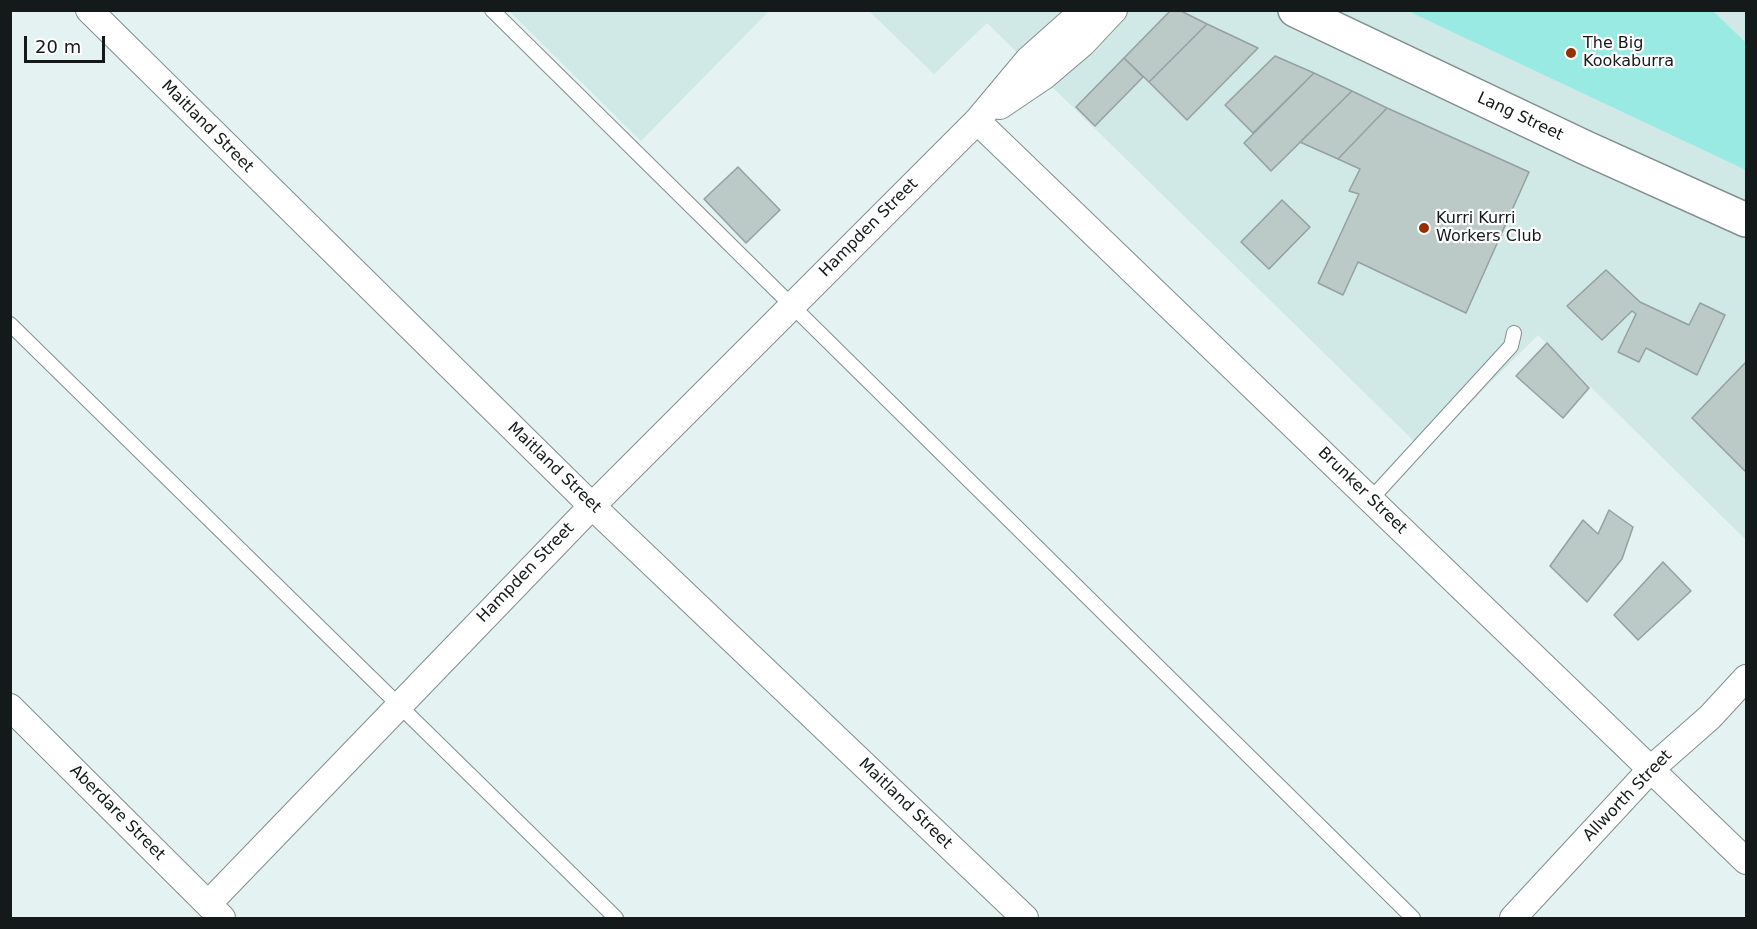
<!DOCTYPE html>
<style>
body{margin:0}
#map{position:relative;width:1757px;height:929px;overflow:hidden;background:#e4f3f1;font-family:"DejaVu Sans",sans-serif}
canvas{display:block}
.frame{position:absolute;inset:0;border:12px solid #141919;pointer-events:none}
.scale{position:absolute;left:24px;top:36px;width:81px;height:27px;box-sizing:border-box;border:3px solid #141919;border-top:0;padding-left:8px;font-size:18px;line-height:21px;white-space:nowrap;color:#141919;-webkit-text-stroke:4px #fff;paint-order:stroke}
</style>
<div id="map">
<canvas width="1757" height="929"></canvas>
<div class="frame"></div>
<div class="scale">20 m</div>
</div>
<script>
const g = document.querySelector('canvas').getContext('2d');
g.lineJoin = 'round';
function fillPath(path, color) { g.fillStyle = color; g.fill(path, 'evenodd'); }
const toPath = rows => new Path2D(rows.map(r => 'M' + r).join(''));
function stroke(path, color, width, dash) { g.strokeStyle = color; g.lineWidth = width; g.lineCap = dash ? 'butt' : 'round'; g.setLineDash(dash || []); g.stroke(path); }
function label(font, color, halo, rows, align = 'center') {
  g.font = font + ' "DejaVu Sans",sans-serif'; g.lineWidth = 4.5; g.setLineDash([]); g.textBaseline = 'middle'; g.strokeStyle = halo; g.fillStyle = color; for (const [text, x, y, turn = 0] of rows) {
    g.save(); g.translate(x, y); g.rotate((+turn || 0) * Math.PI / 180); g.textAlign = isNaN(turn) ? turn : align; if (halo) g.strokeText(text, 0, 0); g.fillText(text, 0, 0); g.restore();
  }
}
fillPath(toPath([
 [509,11,769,11,641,141],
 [869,11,1746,11,1746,540,1538,335,1423,450,987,23,934,74]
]), '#d0e8e6');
fillPath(toPath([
 [1408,11,1713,11,1746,43,1746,170]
]), '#99eae3');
const building = toPath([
 [1171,10,1179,10,1207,24,1149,82,1124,58,1171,10],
 [1207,24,1258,48,1187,120,1149,82,1207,24],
 [1275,56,1314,73,1253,133,1225,105,1275,56],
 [1124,58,1143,77,1095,126,1076,107,1124,58],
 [1314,73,1352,91,1271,171,1244,143,1314,73],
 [1352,91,1387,108,1338,159,1300,142,1352,91],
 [1387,108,1529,172,1466,313,1358,262,1343,295,1318,283,1359,194,1349,191,1360,169,1338,159,1387,108],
 [738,167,780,210,746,243,704,199,738,167],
 [1282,200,1310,227,1269,269,1241,242,1282,200],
 [1606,270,1640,302,1689,325,1700,303,1725,315,1697,375,1646,348,1639,362,1618,352,1636,314,1632,311,1602,340,1567,306,1606,270],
 [1547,343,1589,388,1563,418,1516,376,1547,343],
 [1746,362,1746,472,1692,418,1746,362],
 [1609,510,1633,527,1622,559,1587,602,1550,566,1583,520,1598,534,1609,510],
 [1663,562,1691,591,1638,640,1614,615,1663,562]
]);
fillPath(building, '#bbc9c7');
stroke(building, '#94a1a0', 1.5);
const service = toPath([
 [492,10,1413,918],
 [10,324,616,918],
 [1370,500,1511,346,1514,333]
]);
const minor = toPath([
 [89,10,592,506,1025,918],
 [1000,106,1043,77,1083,43,1114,10],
 [977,121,1746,861],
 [10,707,222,918],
 [208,904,592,506,977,121,1028,60,1084,10],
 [1513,918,1652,768,1710,717,1746,678]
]);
const tertiary = toPath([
 [1295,10,1586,148,1746,220]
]);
stroke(service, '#828f8e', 16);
stroke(minor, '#828f8e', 28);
stroke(tertiary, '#828f8e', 36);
stroke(service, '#fff', 14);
stroke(minor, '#fff', 26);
stroke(tertiary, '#fff', 33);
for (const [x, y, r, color] of [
 [1571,53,6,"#953002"],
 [1424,228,6,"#953002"]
]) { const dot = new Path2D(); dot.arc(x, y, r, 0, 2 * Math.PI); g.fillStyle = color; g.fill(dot); stroke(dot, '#fff', 2); }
label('16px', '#141919', '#fff', [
 ["The Big",1583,44],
 ["Kookaburra",1583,62],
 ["Kurri Kurri",1436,219],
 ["Workers Club",1436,237]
], 'left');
label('16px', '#141919', '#fff', [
 ["Lang Street",1520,117,25],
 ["Maitland Street",207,127,45],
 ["Hampden Street",869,228,-45],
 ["Maitland Street",554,468,44],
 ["Brunker Street",1362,491,44],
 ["Hampden Street",526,573,-46],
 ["Allworth Street",1628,796,-46],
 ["Maitland Street",905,804,44],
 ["Aberdare Street",117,813,45]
]);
</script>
